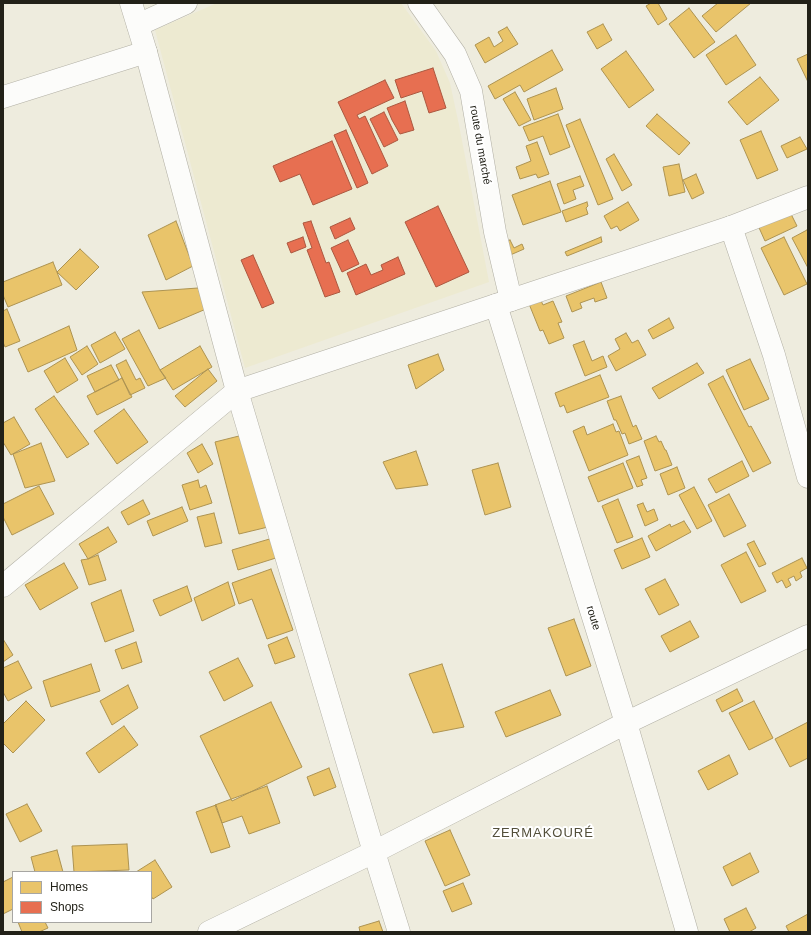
<!DOCTYPE html>
<meta charset="utf-8">
<style>
body{margin:0}
#map{position:relative;width:811px;height:935px;overflow:hidden;background:#eeecde;font-family:Arial,sans-serif}
canvas{display:block}
.frame{position:absolute;inset:0;border:4px solid #222118;pointer-events:none}
.legend{position:absolute;left:12px;top:871px;width:140px;height:52px;box-sizing:border-box;background:#fff;border:1px solid #a7a6a3;margin:0;padding:5px 7px;list-style:none;font-size:12px;color:#222118}
.legend li{display:flex;align-items:center;gap:8px;height:20px}
.legend b{width:20px;border:1px solid #a7a6a3}
</style>
<div id="map">
<canvas width="811" height="935"></canvas>
<div class="frame"></div>
<ul class="legend">
<li><b style="height:11px;background:#e9c46a"></b>Homes</li>
<li><b style="height:11px;background:#e76f51"></b>Shops</li>
</ul>
</div>
<script>
const g = document.querySelector('canvas').getContext('2d');
g.lineJoin = 'round';
function fillPath(path, color) { g.fillStyle = color; g.fill(path, 'evenodd'); }
const toPath = rows => new Path2D(rows.map(r => 'M' + r).join(''));
function stroke(path, color, width, dash) { g.strokeStyle = color; g.lineWidth = width; g.lineCap = dash ? 'butt' : 'round'; g.setLineDash(dash || []); g.stroke(path); }
function label(font, color, halo, rows, align = 'center') {
  g.font = font + ' Arial,sans-serif'; g.lineWidth = 4; g.setLineDash([]); g.textBaseline = 'middle'; g.strokeStyle = halo; g.fillStyle = color; for (const [text, x, y, turn = 0] of rows) {
    g.save(); g.translate(x, y); g.rotate((+turn || 0) * Math.PI / 180); g.textAlign = isNaN(turn) ? turn : align; if (halo) g.strokeText(text, 0, 0); g.fillText(text, 0, 0); g.restore();
  }
}
fillPath(toPath([
 [217,3,401,3,436,51,450,83,459,125,489,282,245,368,155,30]
]), '#edead1');
const homes = toPath([
 [651,3,658,3,667,19,658,25,646,6,651,3],
 [718,3,751,3,716,32,702,16,718,3],
 [689,8,715,42,694,58,669,24,689,8],
 [603,24,612,40,597,49,587,32,603,24],
 [507,27,518,44,485,63,475,45,489,37,494,47,503,41,498,32,507,27],
 [736,35,756,65,726,85,706,55,736,35],
 [552,50,563,70,524,92,520,85,495,99,488,86,552,50],
 [626,51,654,90,629,108,601,69,626,51],
 [808,54,808,82,797,59,808,54],
 [760,77,779,100,747,125,728,102,760,77],
 [556,88,563,109,534,120,527,99,556,88],
 [515,92,531,120,519,126,503,99,515,92],
 [558,114,570,147,550,155,543,136,529,141,523,127,558,114],
 [657,114,690,143,679,155,646,126,657,114],
 [580,119,613,199,598,205,566,125,580,119],
 [761,131,778,170,757,179,740,140,761,131],
 [800,137,807,149,787,158,781,146,800,137],
 [537,142,549,174,538,178,536,174,520,179,516,167,531,161,526,146,537,142],
 [614,154,632,185,622,191,606,159,614,154],
 [679,164,685,192,669,196,663,167,679,164],
 [696,174,704,193,692,199,683,180,696,174],
 [580,176,584,186,573,190,576,199,564,204,557,184,580,176],
 [550,181,561,212,523,225,512,195,550,181],
 [587,202,588,206,586,208,588,214,566,222,562,211,587,202],
 [628,202,639,220,620,231,617,226,611,229,604,216,628,202],
 [787,206,797,226,765,241,756,221,787,206],
 [176,221,193,266,166,280,148,235,176,221],
 [807,230,808,231,808,268,792,238,807,230],
 [601,237,602,242,567,256,565,252,601,237],
 [784,237,807,284,784,295,761,248,784,237],
 [510,240,514,248,522,244,524,249,508,256,503,243,510,240],
 [80,249,99,267,76,290,57,272,80,249],
 [53,262,62,285,8,307,3,295,3,282,53,262],
 [601,282,607,298,595,302,594,298,580,303,582,308,572,312,566,296,601,282],
 [198,288,206,309,159,329,142,292,198,288],
 [538,294,543,305,553,301,562,322,558,323,564,338,549,344,543,330,540,331,527,299,538,294],
 [7,309,20,341,5,347,3,342,3,311,7,309],
 [669,318,674,328,653,339,648,330,669,318],
 [69,326,77,350,28,372,18,349,69,326],
 [139,330,160,370,166,378,148,386,122,339,139,330],
 [115,332,125,349,100,363,91,345,115,332],
 [626,333,632,343,638,340,646,355,616,371,608,356,620,349,615,339,626,333],
 [584,341,592,361,603,356,607,367,585,376,573,345,584,341],
 [87,346,98,364,82,375,70,357,87,346],
 [200,346,212,367,173,390,160,370,200,346],
 [438,354,444,370,416,389,408,365,438,354],
 [65,358,78,380,57,393,44,371,65,358],
 [750,359,769,399,744,410,726,370,750,359],
 [126,360,136,380,140,378,145,388,130,395,116,365,126,360],
 [697,363,704,373,659,399,652,388,697,363],
 [111,365,119,380,95,392,87,376,111,365],
 [208,369,217,381,185,407,175,396,208,369],
 [600,375,609,397,567,413,564,405,560,407,555,393,600,375],
 [723,376,749,427,751,426,771,463,753,472,708,384,723,376],
 [122,378,132,397,97,415,87,396,122,378],
 [54,396,89,444,67,458,35,409,54,396],
 [621,396,633,427,636,425,642,439,629,444,625,433,622,434,616,420,614,420,607,401,621,396],
 [124,409,148,442,117,464,94,431,124,409],
 [14,417,30,444,11,455,3,442,3,423,14,417],
 [613,424,616,432,619,431,628,455,589,471,573,431,584,426,587,435,613,424],
 [243,435,268,527,239,534,215,442,243,435],
 [656,436,659,442,661,441,665,450,666,450,672,465,655,471,644,441,656,436],
 [41,443,55,481,25,488,13,454,41,443],
 [202,444,213,464,198,473,187,453,202,444],
 [416,451,428,485,396,489,383,462,416,451],
 [639,456,647,478,641,480,643,485,637,487,626,461,639,456],
 [742,461,749,476,716,493,708,479,742,461],
 [498,463,511,507,485,515,472,470,498,463],
 [623,463,633,488,598,502,588,477,623,463],
 [677,467,685,488,668,495,660,474,677,467],
 [198,480,200,488,206,485,212,503,190,510,182,485,198,480],
 [39,486,54,514,12,535,3,517,3,504,39,486],
 [694,487,712,521,697,529,679,495,694,487],
 [729,494,746,526,724,537,708,505,729,494],
 [618,499,633,537,617,543,602,506,618,499],
 [143,500,150,514,128,525,121,512,143,500],
 [643,503,647,512,654,509,658,520,645,526,637,505,643,503],
 [182,507,188,521,153,536,147,521,182,507],
 [214,513,222,543,205,547,197,517,214,513],
 [684,521,691,532,656,551,648,536,670,524,671,527,684,521],
 [108,527,117,542,88,559,79,544,108,527],
 [273,538,279,557,238,570,232,550,273,538],
 [642,538,650,557,622,569,614,550,642,538],
 [754,541,766,564,759,567,747,544,754,541],
 [746,552,766,591,741,603,721,565,746,552],
 [98,555,106,580,89,585,81,560,88,559,98,555],
 [802,558,807,568,800,572,802,577,796,581,794,576,788,579,791,585,786,588,782,580,777,583,772,573,802,558],
 [64,563,78,588,40,610,25,585,64,563],
 [271,569,293,630,267,639,252,599,239,604,232,583,271,569],
 [665,579,679,605,659,615,645,589,665,579],
 [228,582,235,605,202,621,194,598,228,582],
 [187,586,192,601,160,616,153,600,187,586],
 [121,590,134,631,105,642,91,603,121,590],
 [574,619,591,666,566,676,548,628,574,619],
 [690,621,699,637,670,652,661,636,690,621],
 [287,637,295,657,275,664,268,645,287,637],
 [3,639,13,655,3,662,3,639],
 [136,642,142,662,122,669,115,650,136,642],
 [238,658,253,686,224,701,209,672,238,658],
 [18,661,32,688,8,701,3,692,3,668,18,661],
 [91,664,100,691,51,707,43,681,91,664],
 [442,664,464,727,433,733,409,674,442,664],
 [128,685,138,708,112,725,100,701,128,685],
 [737,689,743,701,722,712,716,700,737,689],
 [550,690,561,715,506,737,495,712,550,690],
 [26,701,45,720,13,753,3,743,3,724,26,701],
 [754,701,773,738,749,750,729,713,754,701],
 [271,702,302,767,232,801,200,736,271,702],
 [808,722,808,758,790,767,775,739,808,722],
 [124,726,138,745,99,773,86,753,124,726],
 [729,755,738,774,708,790,698,771,729,755],
 [329,768,336,787,314,796,307,777,329,768],
 [267,786,280,823,249,834,242,816,222,823,215,805,267,786],
 [27,804,42,831,20,842,6,814,27,804],
 [216,805,230,847,211,853,196,812,216,805],
 [450,830,470,875,445,886,425,841,450,830],
 [127,844,129,870,74,872,72,846,127,844],
 [57,850,63,872,35,872,31,857,57,850],
 [750,853,759,872,732,886,723,867,750,853],
 [155,860,172,887,153,899,151,896,151,872,136,872,155,860],
 [13,877,13,909,3,914,3,882,13,877],
 [463,883,472,904,452,912,443,891,463,883],
 [746,908,756,928,749,932,730,932,724,919,746,908],
 [808,914,808,932,789,932,786,926,808,914],
 [379,921,383,932,360,932,359,927,379,921],
 [18,922,45,922,48,928,39,932,22,932,18,922]
]);
fillPath(homes, '#e9c46a');
stroke(homes, '#ad9351', 1);
const shops = toPath([
 [433,68,446,108,429,113,422,91,401,98,395,80,433,68],
 [385,80,394,98,357,115,359,119,365,116,388,166,372,174,338,102,385,80],
 [405,101,414,130,400,134,392,120,387,108,405,101],
 [384,112,398,140,384,147,370,119,384,112],
 [346,130,368,183,357,188,334,135,346,130],
 [332,141,352,189,313,205,300,174,280,182,273,166,332,141],
 [438,206,469,272,436,287,405,222,438,206],
 [350,218,355,229,335,239,330,227,350,218],
 [311,221,326,263,329,262,340,292,325,297,307,250,312,248,303,223,311,221],
 [303,237,306,247,291,253,287,243,303,237],
 [348,240,359,264,342,272,331,248,348,240],
 [253,255,274,303,262,308,241,260,253,255],
 [398,257,405,274,356,295,347,273,366,264,371,275,383,270,381,265,398,257]
]);
fillPath(shops, '#e76f51');
stroke(shops, '#ac5840', 1);
const minor = toPath([
 [419,3,455,54,471,91,495,232,511,300],
 [138,25,186,3],
 [3,97,146,52],
 [731,227,774,355,808,477],
 [496,305,626,723,687,932],
 [209,932,374,852,626,723,808,636]
]);
const tertiary = toPath([
 [3,586,237,391,731,227,808,197]
]);
const primary = toPath([
 [131,3,146,52,237,391,374,852,399,932]
]);
stroke(minor, '#b1afa4', 23);
stroke(tertiary, '#b1afa4', 23);
stroke(primary, '#b1afa4', 23);
stroke(minor, '#fcfcfa', 22);
stroke(tertiary, '#fcfcfa', 22);
stroke(primary, '#fcfcfa', 22);
label('11px', '#222118', '#fff', [
 ["route du marché",480,145,80],
 ["route",593,618,73]
]);
g.letterSpacing = '1px';
label('13px', '#534f3a', '#fff', [
 ["ZERMAKOURÉ",543,833]
]);
g.letterSpacing = '0px';
</script>
